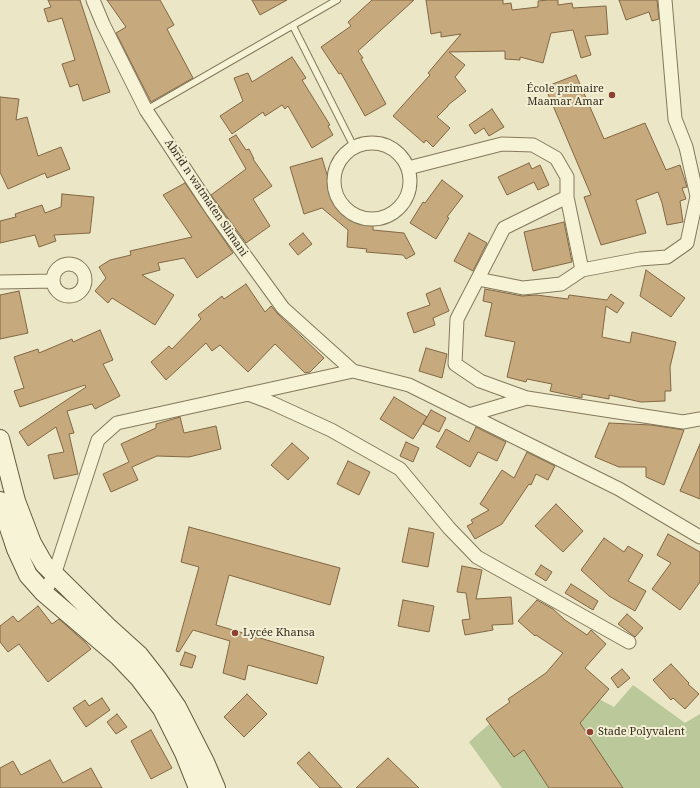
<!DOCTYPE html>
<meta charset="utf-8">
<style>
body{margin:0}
canvas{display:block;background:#ebe6c5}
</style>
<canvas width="700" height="788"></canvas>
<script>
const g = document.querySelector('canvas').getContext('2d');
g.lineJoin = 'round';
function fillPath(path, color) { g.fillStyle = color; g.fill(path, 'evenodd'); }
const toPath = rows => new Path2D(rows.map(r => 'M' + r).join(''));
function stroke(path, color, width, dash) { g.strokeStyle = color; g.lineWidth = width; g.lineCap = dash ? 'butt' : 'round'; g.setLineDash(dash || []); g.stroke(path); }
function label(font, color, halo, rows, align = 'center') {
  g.font = font + ' "Noto Serif",serif'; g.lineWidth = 4; g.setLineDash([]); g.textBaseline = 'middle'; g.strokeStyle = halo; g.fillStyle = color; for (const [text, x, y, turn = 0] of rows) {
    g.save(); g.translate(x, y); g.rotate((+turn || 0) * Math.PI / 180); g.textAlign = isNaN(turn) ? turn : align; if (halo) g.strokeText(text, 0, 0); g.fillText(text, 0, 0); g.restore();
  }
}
fillPath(toPath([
 [548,672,614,707,633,685,685,723,700,714,700,788,502,788,469,742]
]), '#bac89a');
const building = toPath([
 [48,0,80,0,110,92,83,101,78,84,70,87,62,64,75,60,62,18,48,22,44,9,51,7,48,0],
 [107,0,160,0,174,25,167,29,193,78,151,102,116,33,126,27,107,0],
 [252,0,287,0,260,15,252,0],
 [372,0,414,0,358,51,363,58,361,59,386,104,365,116,341,73,339,74,321,47,351,26,348,22,372,0],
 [426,0,503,0,503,4,511,3,512,10,538,7,538,1,548,0,558,0,558,5,572,3,573,8,606,6,608,34,585,36,591,55,581,58,573,30,551,33,543,63,520,57,520,60,505,59,505,51,449,52,465,65,455,77,466,91,448,105,448,106,437,117,450,128,433,147,426,140,424,143,393,116,430,75,428,73,461,34,441,37,441,32,431,34,426,0],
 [619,0,657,0,659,19,652,21,649,12,626,20,619,0],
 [292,57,306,78,302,80,330,125,328,126,333,135,312,148,288,106,285,109,282,105,265,116,263,112,232,134,220,116,243,101,234,78,248,73,252,82,292,57],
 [576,75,604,139,645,123,666,170,680,165,687,187,682,188,686,199,680,201,683,222,667,225,662,203,658,192,636,200,646,233,601,245,584,197,591,195,545,87,576,75],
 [0,97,19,99,16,120,27,117,38,156,61,147,70,169,47,178,45,173,8,189,0,172,0,97],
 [492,109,504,127,489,136,484,128,475,134,469,125,492,109],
 [236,135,246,150,249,149,254,159,253,159,272,186,253,199,270,226,246,243,211,195,246,169,229,139,236,135],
 [322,158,337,207,354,221,373,222,373,230,404,233,415,254,406,259,403,255,366,252,367,249,347,247,348,230,322,208,304,214,290,167,322,158],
 [529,163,532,169,540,165,549,185,538,190,534,182,507,195,498,177,529,163],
 [442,180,463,196,447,217,449,218,436,239,410,223,423,202,425,203,442,180],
 [185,183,233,253,197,278,184,258,158,263,160,270,142,275,174,295,155,325,112,298,108,303,95,291,106,278,99,267,110,260,131,255,130,251,192,237,163,195,185,183],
 [62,194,94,197,90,233,54,235,56,241,39,247,35,235,0,243,0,221,16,217,15,214,42,205,45,213,61,207,62,194],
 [564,222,572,262,533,271,524,232,564,222],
 [303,233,312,244,298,255,289,244,303,233],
 [469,233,487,243,473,271,454,261,469,233],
 [646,270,685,298,671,317,640,296,646,270],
 [246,284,265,312,271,306,278,314,324,358,310,372,305,373,275,344,248,372,220,345,212,351,206,343,166,380,151,362,169,346,172,349,201,319,198,315,222,296,224,299,246,284],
 [440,288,449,311,433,318,435,325,414,333,407,313,430,305,426,294,440,288],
 [485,289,522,296,536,295,568,299,569,295,607,300,611,294,624,303,617,313,606,306,602,337,630,343,632,332,676,342,670,367,671,391,665,391,665,401,641,402,609,395,609,399,582,394,582,398,550,391,552,384,527,379,526,382,507,377,515,342,485,336,492,303,483,301,485,289],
 [19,291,28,333,0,339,0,295,19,291],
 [100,330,113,360,103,364,120,396,95,409,92,404,67,411,74,433,69,434,78,474,54,479,48,455,64,452,56,427,28,446,19,432,86,387,85,385,20,407,14,391,24,388,14,357,38,349,39,353,72,339,73,342,100,330],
 [426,348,447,354,442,378,419,371,426,348],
 [394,397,427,417,413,439,380,419,394,397],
 [431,410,446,418,439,432,423,424,431,410],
 [180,417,184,433,216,426,221,449,189,457,157,456,132,467,138,480,111,492,103,474,129,462,121,444,156,428,156,424,180,417],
 [609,423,651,425,684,430,664,485,646,477,646,467,619,467,595,457,609,423],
 [476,427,506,442,497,461,478,452,470,467,436,447,446,429,469,442,476,427],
 [406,442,419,448,413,462,400,456,406,442],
 [292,443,309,458,288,480,271,465,292,443],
 [700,444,700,499,680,491,700,444],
 [527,452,555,466,548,480,536,474,531,485,529,484,502,524,475,539,467,526,473,523,471,520,489,510,480,504,502,470,514,478,527,452],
 [348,461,370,472,359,495,337,484,348,461],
 [556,504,583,531,563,552,535,526,556,504],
 [189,527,340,568,330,605,229,575,216,625,324,657,317,684,248,665,245,680,223,673,230,641,193,630,179,652,176,651,199,567,181,562,189,527],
 [409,528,434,533,428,567,402,562,409,528],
 [668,534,700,552,700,582,680,610,652,589,671,563,657,555,668,534],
 [604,538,624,552,628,546,643,555,628,581,646,591,635,611,609,596,581,570,604,538],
 [541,565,552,572,546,581,535,574,541,565],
 [462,566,482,570,476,599,511,597,513,624,492,625,493,630,465,635,462,620,470,619,466,593,457,592,462,566],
 [571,584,598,601,593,610,565,593,571,584],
 [403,600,434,606,429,632,398,626,403,600],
 [537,600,553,609,565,620,587,635,591,630,606,644,585,668,609,689,580,723,623,788,549,788,524,750,514,757,486,719,510,702,508,699,546,673,563,653,536,635,535,636,518,621,537,600],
 [38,606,52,624,59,619,85,642,91,649,48,682,19,644,8,652,0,642,0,626,13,616,18,622,38,606],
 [627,614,643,628,635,637,618,624,627,614],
 [185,652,196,656,192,668,180,665,185,652],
 [671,664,689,683,688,684,699,694,685,709,673,698,671,700,653,680,671,664],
 [622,669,630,678,618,688,611,678,622,669],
 [247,694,267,714,244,737,224,717,247,694],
 [102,698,110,710,86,727,73,708,85,700,89,706,102,698],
 [117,714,127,727,116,734,107,722,117,714],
 [151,730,172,768,151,779,131,741,151,730],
 [309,752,342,788,320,788,297,763,309,752],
 [388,758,419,788,356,788,388,758],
 [50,760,63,783,91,768,102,788,0,788,0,768,13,761,21,775,50,760]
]);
fillPath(building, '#c6a97d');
stroke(building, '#826744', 1);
const lane = toPath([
 [293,26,354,147],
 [146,110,337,0]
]);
const street = toPath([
 [93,0,103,24,146,110,212,210,283,308,353,371],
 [665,0,675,119,686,147,697,196],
 '334 181a38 38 0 1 1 76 0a38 38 0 1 1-76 0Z',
 [408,168,502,144,533,145,556,158,567,177,567,197,582,270,640,259,667,257,687,243,697,196,700,194],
 [567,197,504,228,457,319,455,364,480,381,527,398,683,422,700,419],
 '53 280a16 16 0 1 1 32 0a16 16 0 1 1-32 0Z',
 [478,279,523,288,561,284,582,270],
 [0,282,53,281],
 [248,394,272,403,331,430,400,469,449,528,477,557,629,642],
 [469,415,527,398],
 [44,593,54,575,98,440,117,423,353,371,409,385,619,489,700,537]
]);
const secondary = toPath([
 [0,439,16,501,32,543,44,564,108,627,139,655,157,678,177,707,205,762,216,788],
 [0,501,16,549,28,575,44,593,119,657,139,678,162,709,184,753,198,788]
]);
stroke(lane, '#84795c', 8);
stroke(street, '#84795c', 15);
stroke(secondary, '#665a3f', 20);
stroke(lane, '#f6f3d7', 6);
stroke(street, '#f6f3d7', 13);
stroke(secondary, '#f6f3d7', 18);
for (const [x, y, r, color] of [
 [612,95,4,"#8f4131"],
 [235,633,4,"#8f4131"],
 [590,732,4,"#8f4131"]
]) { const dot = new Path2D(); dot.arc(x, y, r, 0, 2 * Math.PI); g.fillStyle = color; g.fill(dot); stroke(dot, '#f3efd4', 1.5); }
label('11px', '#362e1f', '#f3efd4', [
 ["École primaire",604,89,"right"],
 ["Maamar Amar",604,102,"right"],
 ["Lycée Khansa",243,633],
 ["Stade Polyvalent",598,732]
], 'left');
label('11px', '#362e1f', '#f3efd4', [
 ["Abrid n watmaten Slimani",206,198,56]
]);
</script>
